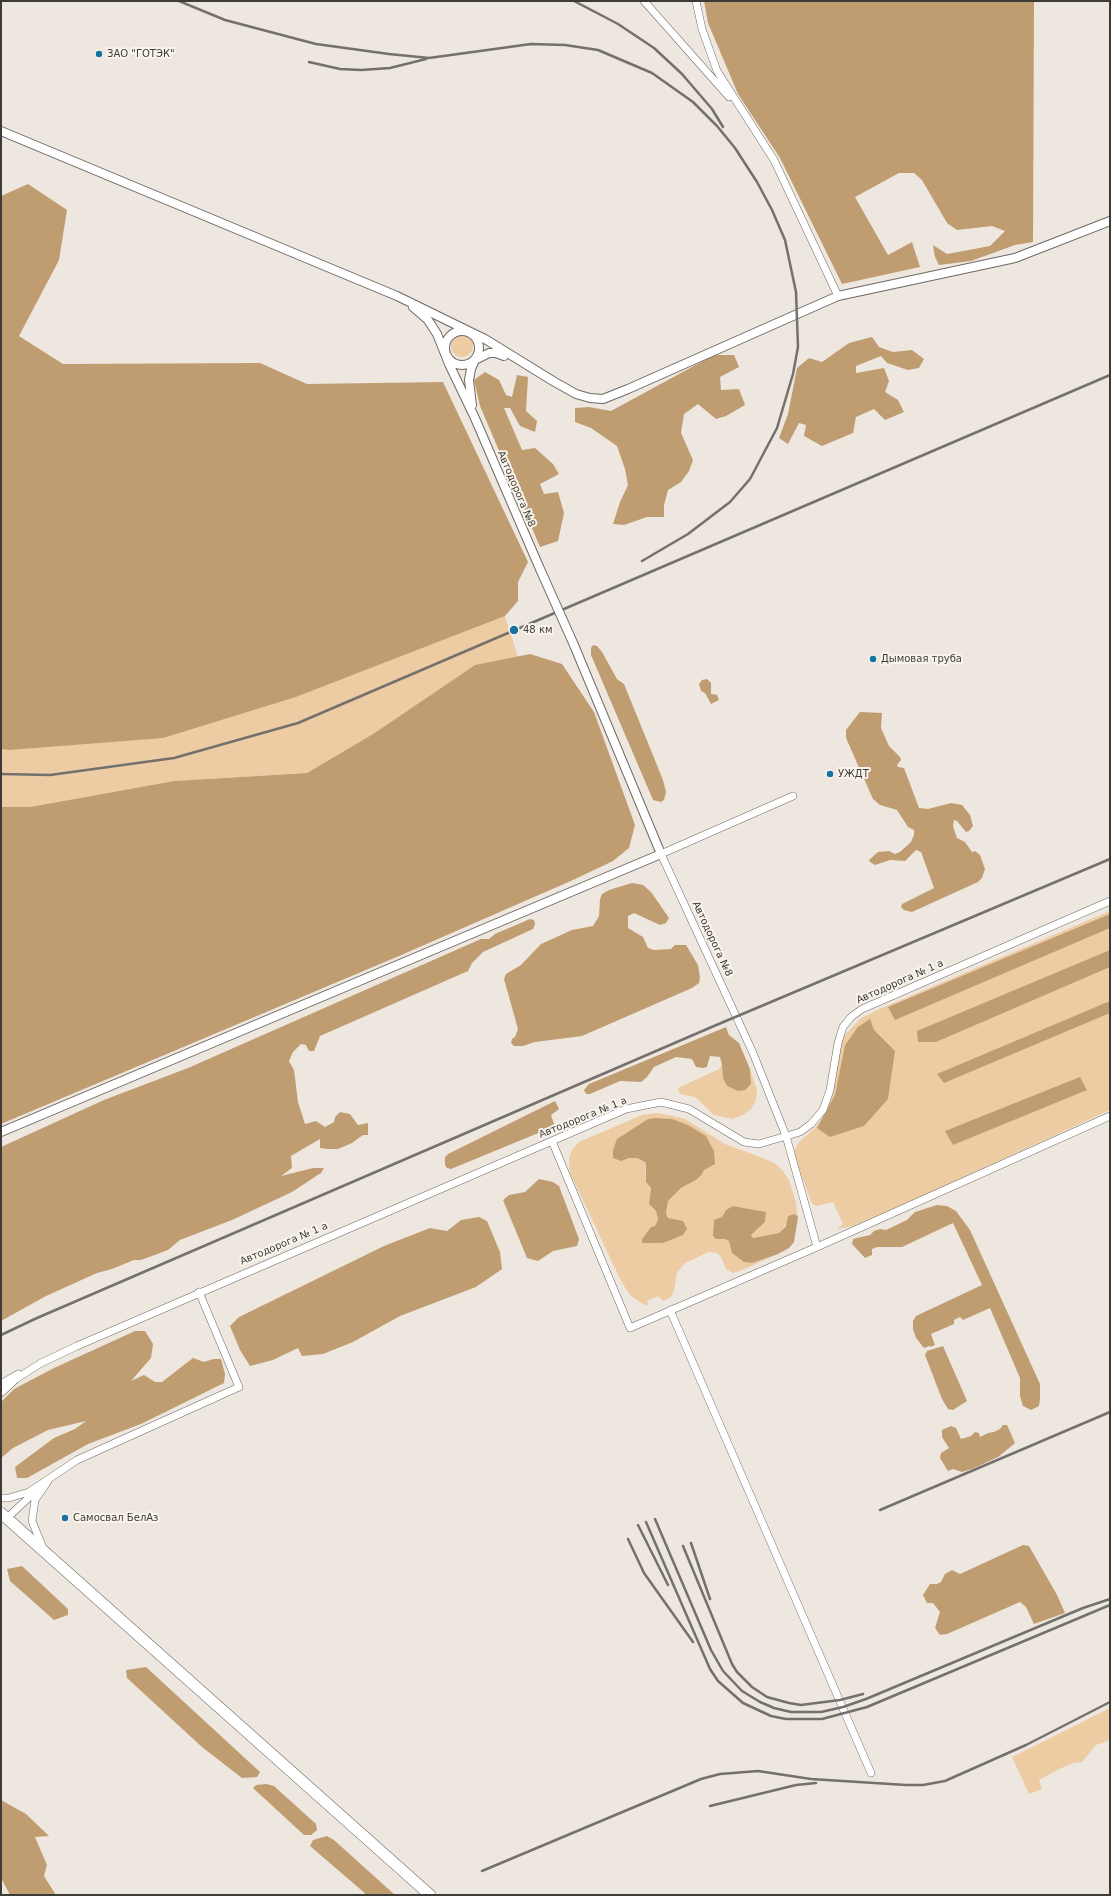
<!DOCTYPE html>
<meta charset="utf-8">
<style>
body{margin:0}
#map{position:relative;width:1111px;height:1896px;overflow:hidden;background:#ede7e0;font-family:"DejaVu Sans",sans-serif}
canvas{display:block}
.frame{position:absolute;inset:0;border:2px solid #3d3b38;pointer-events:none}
</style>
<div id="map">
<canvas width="1111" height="1896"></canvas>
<div class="frame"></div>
</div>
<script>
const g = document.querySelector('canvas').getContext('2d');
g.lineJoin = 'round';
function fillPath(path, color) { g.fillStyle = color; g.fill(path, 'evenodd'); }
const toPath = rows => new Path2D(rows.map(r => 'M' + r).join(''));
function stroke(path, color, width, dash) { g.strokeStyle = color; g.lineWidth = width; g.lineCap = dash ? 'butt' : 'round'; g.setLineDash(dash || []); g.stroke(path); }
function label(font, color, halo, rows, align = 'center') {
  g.font = font + ' "DejaVu Sans",sans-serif'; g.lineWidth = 4; g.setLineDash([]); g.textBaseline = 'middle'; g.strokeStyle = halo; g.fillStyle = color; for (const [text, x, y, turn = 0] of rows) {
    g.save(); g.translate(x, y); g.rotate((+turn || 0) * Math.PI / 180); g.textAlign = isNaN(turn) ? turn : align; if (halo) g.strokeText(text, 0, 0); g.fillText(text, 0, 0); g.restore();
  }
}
fillPath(toPath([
 '451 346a11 11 0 1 1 22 0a11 11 0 1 1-22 0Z',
 [505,616,518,657,475,665,373,734,307,773,174,781,30,807,1,807,1,749,9,750,296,697],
 [1110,911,1110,1110,920,1197,853,1226,837,1229,843,1224,833,1202,817,1206,812,1204,794,1155,795,1149,799,1142,815,1128,827,1111,832,1090,838,1053,844,1036,861,1018,882,1008],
 [722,1065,723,1078,751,1084,750,1069,757,1090,756,1100,751,1109,743,1115,732,1119,714,1115,695,1097,680,1094,678,1088,719,1069],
 [656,1113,669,1115,685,1119,725,1144,763,1158,776,1164,783,1171,789,1180,796,1202,798,1217,795,1214,779,1233,753,1238,751,1235,765,1222,766,1212,733,1206,716,1239,726,1239,729,1241,744,1262,752,1263,778,1254,740,1271,733,1273,726,1269,721,1257,717,1253,708,1252,685,1263,677,1273,674,1290,671,1297,663,1301,658,1296,647,1301,649,1306,643,1304,631,1296,622,1283,570,1173,569,1158,572,1150,579,1142,642,1115],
 [714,1151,704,1170,696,1180,681,1188,668,1201,666,1214,668,1218,642,1239,651,1227,655,1226,658,1219,656,1211,649,1204,651,1188,646,1182,645,1162,637,1158,629,1158],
 [1110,1708,1110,1740,1096,1745,1082,1762,1073,1763,1057,1770,1039,1780,1042,1789,1029,1794,1012,1757]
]), '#edcca4');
fillPath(toPath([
 [704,1,1034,1,1033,242,1015,245,971,261,939,265,935,257,933,245,947,254,990,246,1005,231,992,226,957,230,947,223,922,180,914,173,899,173,855,197,888,255,912,242,920,267,842,284,780,158,738,94,708,23],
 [28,184,67,210,59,260,19,336,63,364,260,363,307,384,443,382,528,562,518,582,518,601,505,616,296,697,163,738,9,750,1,749,1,196],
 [872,337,879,347,893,352,912,350,924,359,919,368,908,370,887,363,881,356,856,366,856,373,884,368,889,381,885,392,898,400,904,412,885,420,874,409,856,417,853,433,822,446,804,436,806,425,799,423,788,444,779,438,788,414,797,368,809,358,822,362,849,343],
 [714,355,734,355,739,367,720,377,721,390,739,389,745,405,726,416,716,419,698,404,684,414,681,433,693,460,689,471,681,482,668,490,664,505,664,517,647,517,624,525,613,524,620,502,628,485,625,469,617,446,591,428,575,422,575,408,589,407,611,411],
 [485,372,499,380,506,395,512,397,517,375,528,377,526,411,537,421,535,432,520,426,510,408,504,408,522,450,535,448,553,464,559,474,540,484,544,494,558,492,564,513,558,541,540,547,480,406,474,380],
 [593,645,597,646,602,652,617,679,624,684,663,780,666,792,664,800,661,802,653,800,591,655,591,648],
 [530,654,562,664,594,712,635,825,629,848,613,861,573,880,399,956,1,1124,1,807,30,807,174,781,307,773,373,734,475,665],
 [707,679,711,683,711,694,717,695,719,700,711,704,705,693,701,691,699,684,702,680],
 [860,712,882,713,881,728,889,746,900,757,901,760,897,765,898,767,904,768,919,808,928,809,951,803,962,805,970,815,973,826,969,831,966,832,957,821,954,820,953,826,957,838,965,842,972,852,975,851,980,855,985,869,982,878,978,882,912,912,904,910,901,907,902,904,934,888,921,852,916,850,905,861,890,860,875,865,870,862,869,860,878,852,889,851,895,854,900,852,911,842,914,835,914,830,908,827,897,810,880,805,873,799,846,738,846,730],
 [632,883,643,885,651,892,669,918,666,923,660,925,634,913,628,916,628,928,643,937,648,948,654,950,671,949,675,945,686,945,698,965,700,977,699,983,692,988,582,1036,535,1042,523,1046,514,1046,511,1043,512,1039,515,1037,518,1029,504,979,506,974,521,965,541,944,572,930,593,926,599,916,600,899,602,894,609,890],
 [1110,914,1110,928,895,1020,888,1007],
 [530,919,534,920,535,924,533,929,483,952,472,963,468,971,320,1036,314,1051,309,1051,306,1045,301,1044,293,1052,289,1061,294,1070,298,1102,305,1124,316,1121,325,1127,334,1122,335,1117,340,1112,350,1114,358,1125,368,1123,368,1135,363,1135,352,1143,338,1149,328,1149,320,1148,320,1139,291,1156,292,1168,281,1176,313,1168,324,1168,321,1173,292,1192,232,1220,180,1240,168,1250,141,1260,134,1260,112,1269,97,1273,46,1296,1,1321,1,1147,104,1100,188,1068,481,939,489,939,495,934],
 [1110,950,1110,967,936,1042,918,1042,917,1031],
 [1110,1001,1110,1013,944,1083,937,1074],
 [870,1019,874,1030,895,1051,888,1099,864,1126,830,1137,817,1128,835,1095,845,1045,858,1027],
 [726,1027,729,1035,739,1043,750,1069,751,1084,745,1090,738,1091,727,1086,723,1078,722,1065,720,1057,710,1056,707,1067,703,1068,696,1067,692,1059,676,1057,654,1067,647,1077,641,1082,620,1081,590,1094,586,1094,584,1090,589,1084],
 [1080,1077,1087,1090,953,1145,945,1131],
 [555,1101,559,1109,551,1115,554,1124,548,1129,451,1169,447,1168,445,1165,445,1157,448,1154],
 [656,1118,672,1119,688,1125,706,1136,714,1151,715,1164,704,1170,702,1174,696,1180,681,1188,668,1201,666,1214,668,1218,683,1221,687,1229,683,1235,663,1243,642,1243,642,1239,651,1227,655,1226,658,1219,656,1211,649,1204,651,1188,646,1182,646,1166,645,1162,637,1158,629,1158,621,1161,613,1158,613,1150,617,1139,648,1119],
 [539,1179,553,1182,559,1186,579,1239,577,1246,553,1251,538,1261,527,1258,503,1200,509,1195,525,1192],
 [937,1205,947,1206,956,1211,970,1230,1040,1384,1040,1399,1039,1406,1031,1410,1023,1406,1020,1396,1020,1378,990,1308,963,1320,960,1317,954,1320,954,1324,931,1334,935,1345,930,1347,929,1346,924,1348,916,1338,913,1329,913,1321,916,1316,982,1285,953,1223,902,1247,877,1247,872,1249,872,1255,865,1258,852,1244,853,1239,870,1235,874,1231,880,1229,886,1230,907,1220,915,1212],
 [733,1206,766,1212,765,1222,751,1235,753,1238,779,1233,786,1226,788,1216,795,1214,798,1217,794,1242,789,1248,778,1254,752,1263,744,1262,732,1253,729,1241,725,1239,716,1239,713,1236,714,1220,722,1217,726,1210],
 [479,1217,487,1221,500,1252,502,1269,476,1287,400,1316,353,1342,323,1354,302,1356,298,1348,273,1360,250,1366,240,1350,230,1326,239,1317,384,1246,430,1228,447,1231,461,1220],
 [135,1331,145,1331,153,1344,151,1358,131,1381,144,1375,155,1382,162,1382,193,1358,204,1362,213,1359,221,1359,225,1374,224,1383,141,1424,88,1444,27,1478,17,1478,15,1467,54,1438,75,1429,86,1421,48,1430,13,1448,1,1458,1,1402,14,1389,54,1368],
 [943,1346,967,1401,953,1410,948,1409,942,1399,925,1355,927,1351],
 [1003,1425,1007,1425,1015,1443,1008,1449,998,1457,972,1469,962,1472,953,1469,948,1471,940,1458,941,1453,949,1448,942,1437,942,1430,951,1426,956,1428,961,1439,971,1436,975,1432,979,1433,980,1437,988,1433,994,1432,1000,1429],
 [1023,1545,1029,1546,1057,1595,1065,1613,1034,1624,1026,1607,1020,1602,947,1634,940,1635,935,1628,940,1612,933,1603,927,1603,923,1595,930,1584,937,1584,941,1582,945,1574,952,1570,960,1574],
 [22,1566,68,1609,68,1615,54,1620,10,1581,7,1569],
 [146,1667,260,1772,257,1777,242,1778,202,1747,127,1678,126,1670],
 [266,1784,274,1786,316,1824,317,1830,311,1835,304,1835,253,1788,256,1785],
 [1,1800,26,1814,49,1836,35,1837,47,1865,44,1876,56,1895,10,1895,1,1878],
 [327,1836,334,1840,395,1895,367,1895,310,1846,313,1840]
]), '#c09d71');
const minor = toPath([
 [644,1,729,97],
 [696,1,702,29,717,71,774,160,838,296],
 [793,796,661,854,753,1053,786,1136,817,1247],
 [552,1141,630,1328,817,1247,1110,1116],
 [670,1310,871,1773],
 [1,1384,18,1374],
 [1,1393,16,1379,41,1363,77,1346,626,1109,661,1102,689,1109,744,1142,759,1144,800,1132,811,1124,823,1110,830,1090,838,1043,843,1027,851,1017,862,1009,1110,901],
 [1,1498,9,1498,29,1492,77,1460,239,1387,199,1292],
 [6,1519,37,1490],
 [43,1548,32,1521,35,1500,48,1481]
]);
const tertiary = toPath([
 [1,131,397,296,485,339,553,381,576,394,590,398,603,399,628,389,838,296,1015,258,1110,221],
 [413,307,428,320,437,334,449,364,474,416,540,569],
 '445 348a17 17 0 1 1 34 0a17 17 0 1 1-34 0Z',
 [472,405,469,380,471,369,475,360,489,353,496,353,504,356],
 [1,1132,661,854,574,645]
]);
const trunk = toPath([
 [1,1513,430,1895]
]);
stroke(minor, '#6e6963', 8);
stroke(tertiary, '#6e6963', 10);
stroke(trunk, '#6e6963', 12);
stroke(minor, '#fff', 7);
stroke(tertiary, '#fff', 8);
stroke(trunk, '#fff', 11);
stroke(toPath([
 [179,1,225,20,316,44,389,54,429,58,531,44,565,45,598,50,652,73,693,102,717,126,735,148,757,182,772,210,785,240,796,292,798,347,793,374,777,428,750,479,730,502,688,534,642,561],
 [574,1,618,24,654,48,682,74,712,109,723,127],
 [309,62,340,69,361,70,390,68,426,59],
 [1,774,50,775,174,758,298,723,1110,375],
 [1,1335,37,1318,714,1026,1110,859],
 [880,1510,1110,1412],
 [655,1519,711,1650,723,1671,742,1691,760,1702,774,1708,791,1712,821,1712,843,1707,866,1699,1083,1608,1110,1599],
 [646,1522,710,1669,718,1681,743,1703,771,1716,786,1719,822,1719,867,1707,1110,1605],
 [638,1525,668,1585],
 [628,1539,644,1573,693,1642],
 [691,1543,710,1599],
 [683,1546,732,1664,737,1672,752,1687,767,1697,789,1703,801,1705,840,1700,863,1694],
 [710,1806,796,1785,816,1783],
 [482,1871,701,1779,720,1774,758,1771,811,1779,906,1785,923,1785,945,1781,1026,1745,1110,1702]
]), '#74706c', 2.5);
const tertiaryBridge = toPath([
 [540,569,574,645]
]);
stroke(tertiaryBridge, '#6e6963', 10, []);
stroke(tertiaryBridge, '#fff', 8);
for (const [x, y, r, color] of [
 [99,54,4,"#1772a0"],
 [514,630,5,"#1772a0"],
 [873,659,4,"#1772a0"],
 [830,774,4,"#1772a0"],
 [65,1518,4,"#1772a0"]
]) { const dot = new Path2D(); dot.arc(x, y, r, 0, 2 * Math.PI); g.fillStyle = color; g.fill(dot); stroke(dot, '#faf4ed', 1.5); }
label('10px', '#3d3b38', '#faf4ed', [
 ["ЗАО \"ГОТЭК\"",107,54],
 ["48 км",523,630],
 ["Дымовая труба",881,659],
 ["УЖДТ",838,774],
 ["Самосвал БелАз",73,1518]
], 'left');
label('10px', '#3d3b38', '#faf4ed', [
 ["Автодорога №8",516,489,67],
 ["Автодорога №8",712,939,65],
 ["Автодорога № 1 а",900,982,-24],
 ["Автодорога № 1 а",583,1118,-22],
 ["Автодорога № 1 а",284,1244,-23]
]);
</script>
